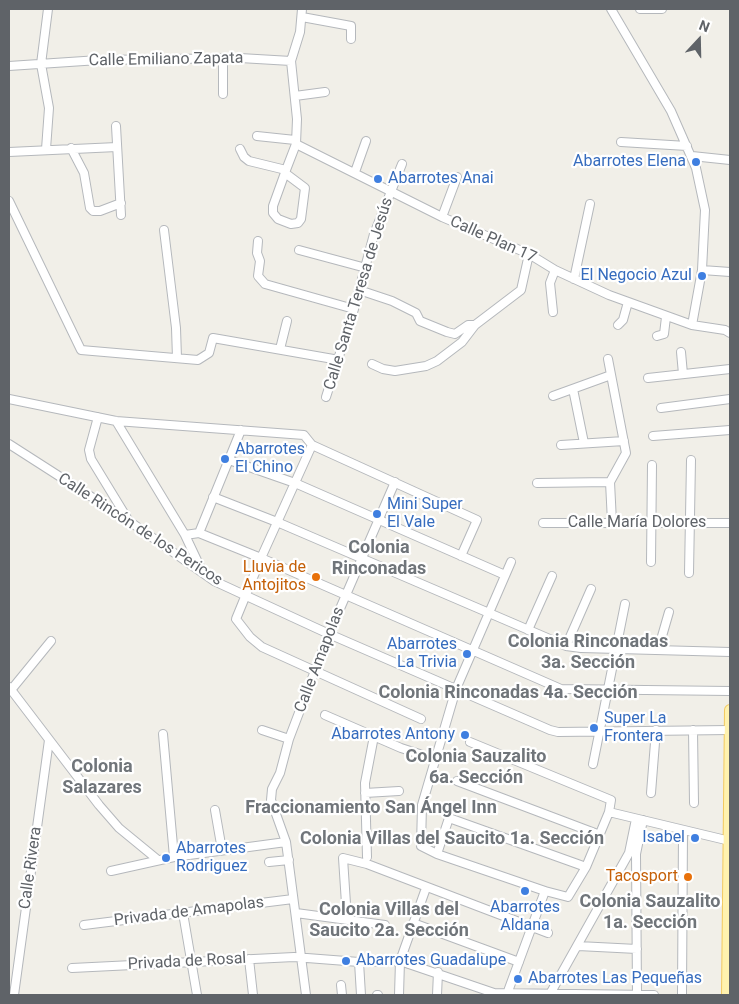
<!DOCTYPE html>
<meta charset="utf-8">
<style>
body{margin:0}
#map{position:relative;width:739px;height:1004px;overflow:hidden;background:#f1efe8;font-family:Roboto,sans-serif}
canvas{display:block}
.frame{position:absolute;inset:0;border:10px solid #5f6368;pointer-events:none}
.north{position:absolute;left:674px;top:15px;width:50px;height:50px;-webkit-text-stroke:4px #fff;paint-order:stroke;rotate:21deg;font-size:14px;font-weight:700;line-height:20px;text-align:center;color:#5f6368}
.north::after{content:'';display:block;margin:auto;width:18px;height:22px;background:#5f6368;clip-path:polygon(50% 0,100% 100%,50% 72%,0 100%)}
</style>
<div id="map">
<canvas width="739" height="1004"></canvas>
<div class="frame"></div>
<div class="north">N</div>
</div>
<script>
const g = document.querySelector('canvas').getContext('2d');
g.lineJoin = 'round';
const toPath = rows => new Path2D(rows.map(r => 'M' + r).join(''));
function stroke(path, color, width, dash) { g.strokeStyle = color; g.lineWidth = width; g.lineCap = dash ? 'butt' : 'round'; g.setLineDash(dash || []); g.stroke(path); }
function label(font, color, halo, rows, align = 'center') {
  g.font = font + ' Roboto,sans-serif'; g.lineWidth = 4.5; g.setLineDash([]); g.textBaseline = 'middle'; g.strokeStyle = halo; g.fillStyle = color; for (const [text, x, y, turn = 0] of rows) {
    g.save(); g.translate(x, y); g.rotate((+turn || 0) * Math.PI / 180); g.textAlign = isNaN(turn) ? turn : align; if (halo) g.strokeText(text, 0, 0); g.fillText(text, 0, 0); g.restore();
  }
}
const minor = toPath([
 [611,9,671,111,696,168,705,210,702,270,692,325],
 [640,9,662,9],
 [302,17,351,26,351,39],
 [223,59,223,94],
 [9,66,99,60,240,58,291,61],
 [295,96,325,92],
 [116,126,121,215],
 [257,136,295,140],
 [621,142,687,146],
 [296,144,442,217,529,254,555,270,609,295,692,325,725,330,730,333],
 [71,148,84,173,90,208,93,211,100,211,121,203],
 [46,149,49,108,41,64,48,9],
 [240,149,244,157,249,161,286,170],
 [9,152,117,147],
 [692,156,730,160],
 [355,172,366,141],
 [285,173,305,188,301,219,298,223,291,224,278,219,273,213,273,206,286,170,296,144,297,119,291,61,300,32,302,9],
 [9,201,81,350,198,360,209,353,213,338,339,360],
 [442,217,457,177],
 [164,230,176,328,177,358],
 [258,241,257,253,260,261,258,276,265,284,354,309],
 [299,250,366,268],
 [702,270,730,272],
 [574,279,590,204],
 [359,290,392,301,416,313,420,321,447,332,455,334,468,325,475,325],
 [553,312,550,283,555,270],
 [618,325,623,320,628,302],
 [657,336,664,334,666,317],
 [280,349,287,321],
 [681,352,683,374],
 [608,359,626,453,610,482,612,522],
 [372,364,383,369,395,371,426,366,437,361,462,342,475,325,521,290,529,254],
 [648,378,730,369],
 [573,389,584,443],
 [553,396,611,375],
 [326,397,354,309,374,234,402,164],
 [9,399,116,421,304,435,312,445,477,520,461,556],
 [661,408,730,399],
 [98,417,89,450,91,459,127,518],
 [116,421,185,535,202,571],
 [653,436,730,430],
 [9,444,129,521,214,581,329,634,550,730,558,732,730,730],
 [312,445,261,558,236,619,250,637,262,647,421,719],
 [561,445,624,441],
 [229,460,295,483,505,575],
 [537,483,610,482],
 [213,497,277,522,566,646,581,648,730,652],
 [543,523,730,523],
 [199,533,241,430],
 [185,535,199,533,261,558,561,689,730,691],
 [651,562,652,465],
 [689,573,691,460],
 [528,630,552,576],
 [566,646,591,589],
 [658,650,669,612],
 [9,687,99,805,119,828,158,860],
 [11,690,51,641],
 [325,715,401,748,435,759],
 [262,730,289,739],
 [693,730,694,803],
 [163,734,174,857],
 [470,742,611,800,609,812,586,867,568,897,545,891,437,854,421,846,422,805,456,689,511,562],
 [593,764,625,604],
 [457,781,600,835],
 [365,793,399,791],
 [651,793,656,730],
 [215,810,222,850],
 [609,812,730,841],
 [437,854,449,818,586,867],
 [367,857,365,783,374,736],
 [269,862,289,860],
 [111,871,174,857,286,842],
 [183,913,197,995],
 [296,913,385,925],
 [347,919,343,858,367,864,548,933],
 [413,923,519,962],
 [84,925,293,899],
 [578,946,637,949],
 [249,959,253,995],
 [359,962,361,995],
 [72,968,294,957,359,962,400,961,494,993,654,995],
 [341,985,342,995],
 [507,994,545,891],
 [550,994,629,853,636,819],
 [14,995,49,740],
 [306,995,286,842,271,800,272,789,280,773,289,739,329,634,395,482],
 [377,995,378,995],
 [399,995,400,961,426,888],
 [437,995,438,972],
 [637,995,636,854,643,820],
 [682,995,683,830]
]);
const major = toPath([
 [727,995,730,710]
]);
stroke(minor, '#b5b8bc', 10);
stroke(major, '#f2c960', 12);
stroke(minor, '#fff', 8);
stroke(major, '#fff2af', 10);
for (const [x, y, r, color] of [
 [696,162,5,"#3f7fe0"],
 [378,179,5,"#3f7fe0"],
 [702,276,5,"#3f7fe0"],
 [225,459,5,"#3f7fe0"],
 [377,514,5,"#3f7fe0"],
 [316,577,5,"#e8710a"],
 [467,654,5,"#3f7fe0"],
 [594,728,5,"#3f7fe0"],
 [465,735,5,"#3f7fe0"],
 [695,838,5,"#3f7fe0"],
 [166,858,5,"#3f7fe0"],
 [688,877,5,"#e8710a"],
 [525,891,5,"#3f7fe0"],
 [346,961,5,"#3f7fe0"],
 [518,979,5,"#3f7fe0"]
]) { const dot = new Path2D(); dot.arc(x, y, r, 0, 2 * Math.PI); g.fillStyle = color; g.fill(dot); stroke(dot, '#fff', 2); }
label('16px', '#5f6368', '#fff', [
 ["Calle Emiliano Zapata",166,60,-1],
 ["Calle Plan 17",493,240,24],
 ["Calle Santa Teresa de Jesús",359,294,-73],
 ["Calle María Dolores",637,523],
 ["Calle Rincón de los Pericos",140,530,33],
 ["Calle Amapolas",320,660,-69],
 ["Calle Rivera",31,868,-82],
 ["Privada de Amapolas",189,912,-7],
 ["Privada de Rosal",187,962,-3]
]);
label('16px', '#366cbe', '#fff', [
 ["Abarrotes Elena",686,162,"right"],
 ["Abarrotes Anai",388,179],
 ["El Negocio Azul",692,276,"right"],
 ["Abarrotes",235,450],
 ["El Chino",235,468],
 ["Mini Super",387,505],
 ["El Vale",387,523],
 ["Abarrotes",457,645,"right"],
 ["La Trivia",457,663,"right"],
 ["Super La",604,719],
 ["Frontera",604,737],
 ["Abarrotes Antony",455,735,"right"],
 ["Isabel",685,838,"right"],
 ["Abarrotes",176,849],
 ["Rodriguez",176,867],
 ["Abarrotes",525,908,"center"],
 ["Aldana",525,926,"center"],
 ["Abarrotes Guadalupe",356,961],
 ["Abarrotes Las Pequeñas",528,979]
], 'left');
label('16px', '#c56008', '#fff', [
 ["Lluvia de",306,568],
 ["Antojitos",306,586],
 ["Tacosport",678,877]
], 'right');
label('bold 18px', '#70757a', '#fff', [
 ["Colonia",379,548],
 ["Rinconadas",379,569],
 ["Colonia Rinconadas",588,642],
 ["3a. Sección",588,663],
 ["Colonia Rinconadas 4a. Sección",508,693],
 ["Colonia Sauzalito",476,757],
 ["6a. Sección",476,778],
 ["Colonia",102,767],
 ["Salazares",102,788],
 ["Fraccionamiento San Ángel Inn",371,808],
 ["Colonia Villas del Saucito 1a. Sección",452,839],
 ["Colonia Sauzalito",650,902],
 ["1a. Sección",650,923],
 ["Colonia Villas del",389,910],
 ["Saucito 2a. Sección",389,931]
]);
</script>
